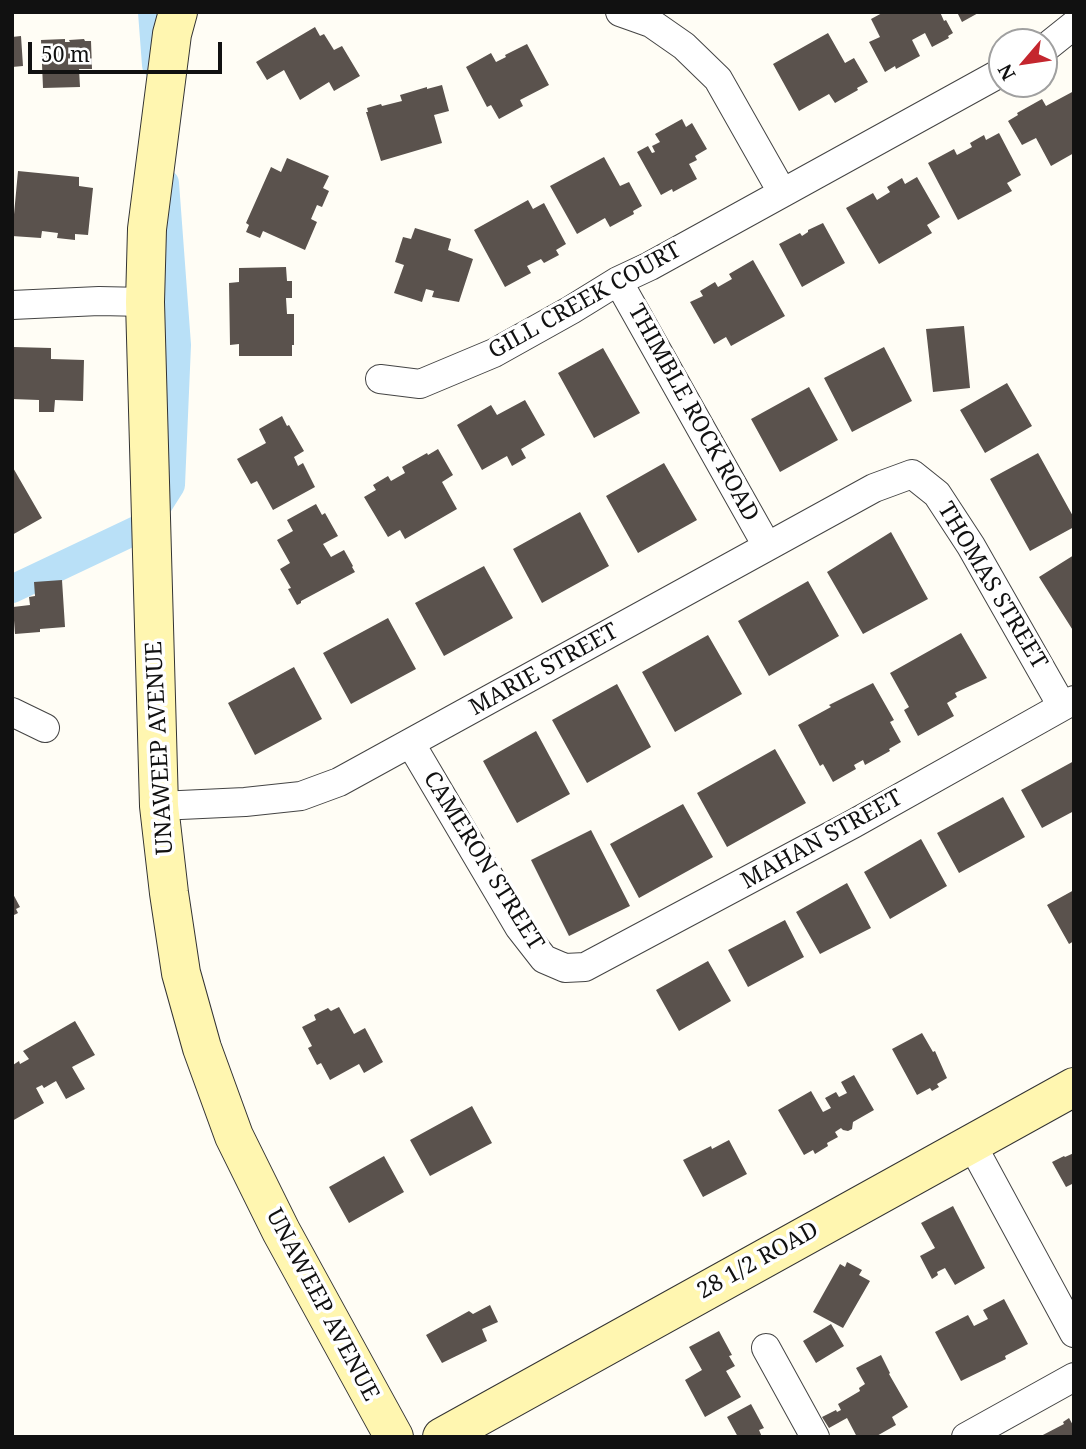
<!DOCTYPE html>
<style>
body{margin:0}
#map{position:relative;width:1086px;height:1449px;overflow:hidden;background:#fffdf5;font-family:"Noto Serif",serif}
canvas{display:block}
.frame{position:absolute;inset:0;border:14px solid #111;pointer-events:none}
.north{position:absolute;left:988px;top:28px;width:70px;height:70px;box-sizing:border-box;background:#fff;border:2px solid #a0a0a0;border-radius:50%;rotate:241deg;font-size:19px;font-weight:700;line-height:28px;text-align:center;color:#111}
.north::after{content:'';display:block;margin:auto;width:24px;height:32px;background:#c4262e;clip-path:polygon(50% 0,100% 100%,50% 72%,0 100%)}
.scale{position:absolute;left:28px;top:42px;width:194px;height:32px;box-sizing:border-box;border:4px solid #111;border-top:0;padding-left:9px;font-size:21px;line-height:24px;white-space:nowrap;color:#111;-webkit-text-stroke:5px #fff;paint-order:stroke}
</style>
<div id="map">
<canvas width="1086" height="1449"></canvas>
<div class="frame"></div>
<div class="north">N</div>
<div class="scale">50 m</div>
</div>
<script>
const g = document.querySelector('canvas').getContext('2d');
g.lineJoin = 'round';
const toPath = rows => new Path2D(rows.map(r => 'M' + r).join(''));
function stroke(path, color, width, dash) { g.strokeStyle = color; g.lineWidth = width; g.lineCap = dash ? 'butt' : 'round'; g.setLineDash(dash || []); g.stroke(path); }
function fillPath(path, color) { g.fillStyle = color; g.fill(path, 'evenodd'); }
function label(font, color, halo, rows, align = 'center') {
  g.font = font + ' "Noto Serif",serif'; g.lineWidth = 7; g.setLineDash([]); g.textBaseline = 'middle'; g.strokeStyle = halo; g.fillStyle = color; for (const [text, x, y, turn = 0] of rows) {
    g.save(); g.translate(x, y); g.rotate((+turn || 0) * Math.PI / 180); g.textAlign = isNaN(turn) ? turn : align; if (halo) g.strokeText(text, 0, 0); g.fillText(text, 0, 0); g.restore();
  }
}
stroke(toPath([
 [152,12,156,65],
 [12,589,145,526,171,485,177,345,165,183]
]), '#b9e0f7', 28);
fillPath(toPath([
 [884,12,940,12,944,21,946,20,953,33,948,36,949,38,932,47,925,33,912,40,920,56,896,69,895,66,885,72,869,42,880,37,871,19],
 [957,12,980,12,962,22],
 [315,27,320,36,324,34,334,50,342,46,360,76,334,91,329,82,300,100,284,70,267,80,256,62],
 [828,33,845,63,854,58,868,82,857,88,858,90,835,103,829,94,799,111,773,64],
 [21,36,23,66,12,67,12,37],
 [65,39,65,42,70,42,69,40,84,39,85,41,91,41,92,69,79,69,80,87,43,88,41,40],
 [527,44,549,85,520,100,523,106,499,119,491,105,487,107,466,67,491,53,496,62,506,57,505,55],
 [442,85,449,111,434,115,442,143,381,161,366,112,368,112,367,108,381,104,382,106,402,101,400,95,427,87,427,89],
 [1074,91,1074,145,1072,146,1074,153,1051,166,1036,138,1022,145,1008,121,1018,115,1017,113,1042,99,1046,106],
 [682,119,686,127,692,123,707,149,695,156,697,160,689,164,697,179,673,192,672,189,661,195,637,152,648,146,652,153,655,152,652,146,660,142,655,134],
 [999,133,1021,175,1007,183,1012,191,958,220,928,163,954,149,957,155,972,147,970,143,984,135,986,140],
 [604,157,620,186,629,182,642,206,633,211,634,214,610,227,605,218,577,234,550,186],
 [287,158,329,176,323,188,329,191,322,207,317,205,311,219,317,222,305,250,263,231,260,238,246,232,249,225,246,223,271,167,281,172],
 [18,171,79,177,79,186,93,188,88,235,75,234,75,240,57,238,58,233,42,231,41,238,12,236],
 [917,177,940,217,927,225,932,233,879,264,846,208,873,193,877,200,890,192,887,187,902,178,905,184],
 [528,200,533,209,544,203,566,244,556,250,559,255,544,263,541,259,527,266,531,273,505,287,474,230],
 [823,223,845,263,802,287,779,244,800,233,802,236,808,232,808,230],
 [415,228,451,239,448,250,473,259,459,302,432,297,434,291,426,289,422,302,394,293,404,265,395,262,403,237,411,239],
 [753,260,785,316,731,346,726,337,714,344,690,302,703,296,700,291,715,282,718,287,732,279,729,274],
 [286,267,287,281,292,281,292,298,286,298,287,314,294,314,294,345,292,345,292,356,239,356,239,344,230,345,229,283,239,282,239,268],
 [964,326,970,388,933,392,926,329],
 [13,347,51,348,51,359,84,360,83,401,55,400,54,412,39,412,39,400,12,399],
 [884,347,912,401,852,432,824,378],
 [603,348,640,413,594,438,558,373],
 [1007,383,1032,426,985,453,960,410],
 [809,387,838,440,780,472,751,419],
 [525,400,545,435,521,449,526,458,512,466,507,456,482,470,457,425,491,405,497,415],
 [282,416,287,426,289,425,304,451,294,457,298,466,303,463,315,487,273,510,257,481,251,484,237,459,266,443,259,429],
 [438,449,453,475,442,482,457,509,405,539,400,530,388,537,364,497,376,490,373,485,388,476,391,481,405,473,402,467,427,453,428,455],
 [1038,453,1074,518,1074,527,1030,551,990,479],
 [664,463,697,520,638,553,606,496],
 [12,466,42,518,12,535],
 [316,504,322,515,325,513,338,536,323,544,331,557,344,550,353,566,352,567,355,572,301,601,301,603,297,605,288,589,291,588,280,569,290,563,277,540,293,531,287,520],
 [580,512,609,566,542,603,513,549],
 [891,532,928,599,863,634,827,572],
 [1074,555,1074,632,1039,577],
 [484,566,513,618,444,656,415,603],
 [62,580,65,627,40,629,40,632,15,634,13,607,30,605,29,597,35,596,34,582],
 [808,581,839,636,769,676,738,621],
 [388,618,416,669,351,704,323,653],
 [961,633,987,678,955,693,957,697,947,703,954,716,918,736,904,710,909,707,890,673],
 [708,635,742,694,675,732,642,672],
 [294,667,322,719,255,755,228,703],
 [873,683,894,720,890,722,901,742,889,749,890,751,865,765,863,760,854,765,856,769,833,782,823,764,820,766,798,725,831,707,829,705],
 [617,684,651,747,587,783,552,720],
 [536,731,570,794,517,823,483,761],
 [775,749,806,803,727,847,697,793],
 [1074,761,1074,811,1042,828,1021,790],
 [1003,797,1025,837,959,873,937,833],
 [683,804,713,857,639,898,610,844],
 [591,830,630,906,569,936,531,860],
 [921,839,947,886,890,919,864,872],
 [847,883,871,928,820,954,796,912],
 [1074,890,1074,941,1069,944,1047,905],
 [12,892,20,907,16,909,18,913,12,916],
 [785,920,804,957,748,987,728,950],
 [708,961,731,1001,679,1031,656,990],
 [339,1007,354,1034,365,1028,383,1062,364,1073,359,1064,330,1080,321,1063,317,1065,308,1048,312,1046,302,1027,316,1020,314,1015,328,1008,331,1011],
 [75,1021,95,1055,72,1067,85,1089,66,1099,56,1081,44,1088,42,1085,36,1088,44,1103,12,1121,13,1065,19,1061,20,1064,29,1059,23,1051],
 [922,1033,933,1052,935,1051,947,1078,937,1084,939,1087,932,1091,930,1088,917,1095,892,1049],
 [854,1075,874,1110,853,1122,852,1129,848,1131,843,1130,841,1128,835,1132,838,1137,827,1143,828,1146,815,1154,813,1150,804,1155,778,1110,811,1091,823,1112,831,1108,825,1098,836,1092,839,1097,847,1093,841,1082],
 [472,1106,492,1143,430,1176,410,1140],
 [729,1140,747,1174,703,1197,683,1160,711,1146,712,1149],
 [1074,1153,1074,1183,1066,1187,1052,1162,1064,1156,1065,1157],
 [384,1156,404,1192,349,1223,329,1187],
 [953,1206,985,1268,955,1285,945,1268,937,1272,938,1275,932,1279,920,1256,935,1248,921,1223],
 [847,1262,862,1270,859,1275,870,1281,843,1328,813,1312,840,1264,845,1267],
 [1004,1299,1028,1344,1005,1356,1006,1359,961,1381,935,1332,968,1315,974,1326,988,1319,983,1310],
 [490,1305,498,1322,482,1329,487,1341,442,1363,426,1335,469,1311,473,1314],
 [831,1324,844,1346,816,1363,803,1341],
 [719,1331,732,1355,729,1356,735,1366,726,1371,741,1397,705,1417,685,1380,702,1370,689,1347],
 [881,1355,890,1373,889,1374,908,1407,892,1417,896,1425,875,1437,857,1437,847,1418,829,1428,822,1417,836,1410,837,1412,841,1410,838,1404,860,1391,859,1388,865,1384,856,1368],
 [751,1404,764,1428,759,1430,762,1437,738,1437,727,1417],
 [1069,1418,1074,1427,1074,1437,1039,1437,1064,1424,1063,1422]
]), '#5a524d');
const street = toPath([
 [620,12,651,23,684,46,718,79,782,192],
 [1044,49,1074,25],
 [618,281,767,546],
 [12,305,99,301,145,302],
 [380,379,420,384,494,353,571,310,618,281,650,266,1002,72],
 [12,712,45,728],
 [411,744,519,927,544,959,565,968,585,967,853,824,1074,700],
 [159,806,245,802,301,796,339,782,874,488,912,474,937,494,971,546,1062,706],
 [971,1143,1074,1333],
 [766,1348,815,1437],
 [966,1437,1074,1377]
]);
const secondary = toPath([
 [178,12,172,34,147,229,145,302,159,806,169,893,181,973,202,1048,234,1136,281,1231,394,1437],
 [442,1437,1074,1087]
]);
stroke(street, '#444', 30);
stroke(secondary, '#333', 40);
stroke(street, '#fff', 28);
stroke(secondary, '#fff6b0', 38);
label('23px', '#111', '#fff', [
 ["GILL CREEK COURT",585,301,-29],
 ["THIMBLE ROCK ROAD",693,413,61],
 ["THOMAS STREET",992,586,59],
 ["MARIE STREET",544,670,-29],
 ["UNAWEEP AVENUE",160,748,-93],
 ["MAHAN STREET",822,840,-29],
 ["CAMERON STREET",483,861,58],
 ["28 1/2 ROAD",758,1261,-29],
 ["UNAWEEP AVENUE",322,1305,62]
]);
</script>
